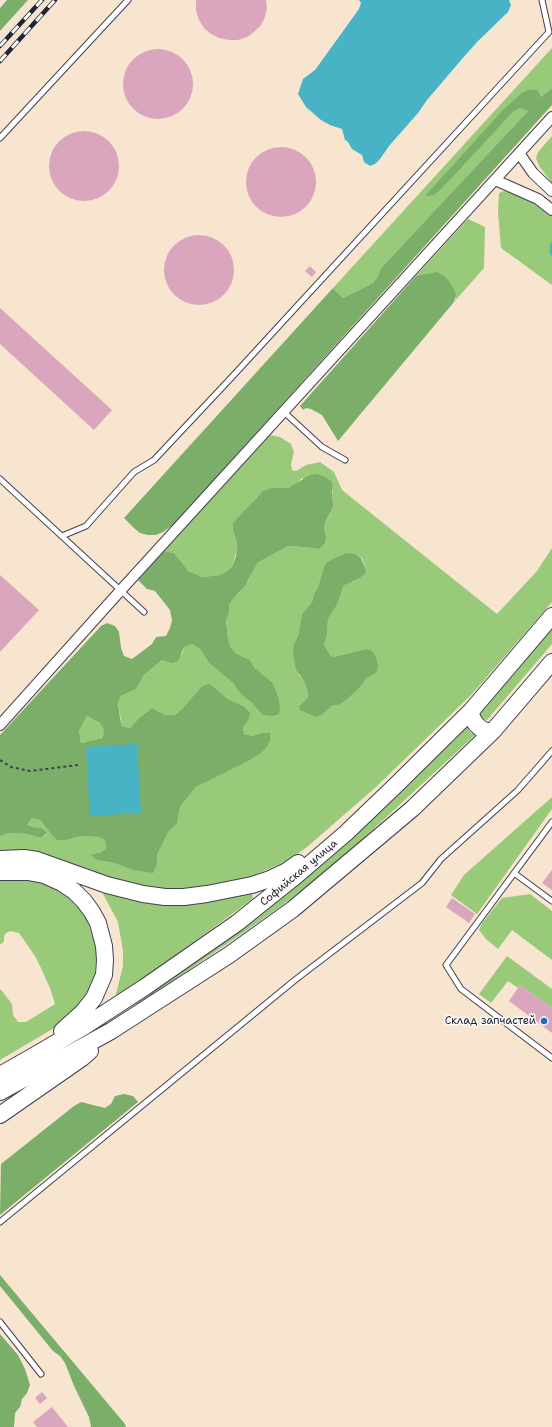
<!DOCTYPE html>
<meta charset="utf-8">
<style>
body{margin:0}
canvas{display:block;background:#f7e5cf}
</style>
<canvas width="552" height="1427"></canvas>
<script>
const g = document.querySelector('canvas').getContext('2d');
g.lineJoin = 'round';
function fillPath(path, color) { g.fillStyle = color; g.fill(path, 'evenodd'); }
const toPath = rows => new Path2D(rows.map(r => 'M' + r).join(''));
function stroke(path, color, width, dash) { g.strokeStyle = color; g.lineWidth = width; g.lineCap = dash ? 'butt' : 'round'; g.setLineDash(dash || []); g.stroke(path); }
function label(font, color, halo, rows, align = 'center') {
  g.font = font + ' "Shantell Sans",sans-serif'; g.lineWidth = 3; g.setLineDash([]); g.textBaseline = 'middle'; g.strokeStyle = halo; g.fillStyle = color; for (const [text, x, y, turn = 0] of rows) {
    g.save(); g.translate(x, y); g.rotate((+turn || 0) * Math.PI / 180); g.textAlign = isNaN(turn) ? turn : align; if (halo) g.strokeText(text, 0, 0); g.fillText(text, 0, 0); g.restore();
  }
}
fillPath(toPath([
 [552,48,552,88,541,97,538,90,530,89,523,92,452,176,513,112,520,108,528,111,381,268,378,276,373,283,343,298,333,288],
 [552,136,552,183,539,166,536,158,538,152],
 [504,191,511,192,533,203,552,215,552,285,501,248,498,211,499,193],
 [468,219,485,227,484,268,454,302,456,298,416,276],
 [270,435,280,437,291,444,294,452,291,464,292,470,296,471,306,465,320,462,334,472,342,490,497,614,537,571,552,548,552,602,472,694,376,787,307,847,289,860,243,880,219,887,159,891,0,853,0,836,9,833,27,834,41,838,47,834,41,828,33,827,26,823,32,818,40,820,51,834,66,840,82,836,98,837,105,840,106,849,99,853,97,860,114,863,133,870,157,864,157,855,169,831,177,824,180,807,196,787,261,753,266,747,270,741,261,733,252,736,244,734,243,727,248,721,243,706,228,699,215,688,201,687,182,709,175,715,166,715,158,712,152,708,140,717,130,728,122,726,118,703,121,696,136,689,144,675,162,660,171,662,182,654,184,647,192,644,200,649,209,663,234,684,238,691,244,697,251,702,263,714,280,706,279,698,273,683,254,667,250,660,235,653,230,646,228,638,226,621,229,613,229,605,234,598,240,592,249,579,252,570,257,563,288,546,303,547,319,549,326,536,324,528,326,520,333,507,333,490,302,478,296,484,288,488,272,488,257,497,246,510,233,532,236,539,237,548,233,565,227,571,220,575,203,577,195,574,188,571,184,565,174,553,164,551],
 [358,556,362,558,366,570,358,579,343,586,341,589,337,605,328,619,327,636,324,644,330,655,333,657,366,649,375,674,367,678,361,686,333,705,323,714,299,706,308,697,308,693,304,681,298,674,294,643,298,636,302,614,312,602,314,594,318,587,323,570],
 [552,628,552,644,487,720,481,719,479,715],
 [87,716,100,723,104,730,104,738,81,743,79,731],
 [467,727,470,732,476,734,340,860,281,906,240,935,137,1005,134,1001,341,848],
 [552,797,552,809,477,914,451,895,464,875],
 [0,878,36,879,61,890,75,902,85,915,97,948,95,977,91,989,73,1015,54,1028,0,1060,0,989,3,992,12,1004,13,1015,18,1022,26,1022,55,1004,50,988,41,968,35,956,19,933,10,931,6,933,4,936,4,940,3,943,0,944],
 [106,891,248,893,252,893,253,897,251,900,119,997,116,994,123,966,123,951,118,922,103,894],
 [530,894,552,911,552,960,512,930,498,949,486,939,479,930,482,923,502,898],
 [507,956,552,989,552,1008,520,985,518,988,508,981,491,1003,479,994]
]), '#99ca79');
fillPath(toPath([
 [7,0,28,0,0,31,0,8],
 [552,88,552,105,174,524,163,532,156,535,148,535,140,533,134,528,124,518,333,288,343,298,373,283,378,276,381,268,528,111,520,108,513,112,442,188,434,195,425,196,503,110,523,92,530,89,538,90,541,97],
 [437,272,444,276,450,282,456,294,454,302,338,441,322,415,311,409,306,408,303,410,300,406,416,276],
 [317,474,325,477,332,482,333,507,326,520,324,528,326,536,325,543,319,549,303,547,288,546,257,563,245,586,234,598,229,605,229,613,226,621,228,638,230,646,235,653,250,660,254,667,273,683,279,698,280,706,279,714,272,716,263,715,251,702,244,697,238,691,234,684,209,663,200,649,192,644,184,647,178,661,171,663,162,660,144,675,136,689,121,696,118,703,120,718,122,726,130,728,140,717,152,708,159,712,166,715,175,715,182,709,201,687,209,684,215,688,228,699,243,706,250,713,248,721,243,727,244,734,252,736,261,733,270,733,270,741,266,748,261,753,248,761,196,787,180,807,177,824,169,831,157,855,157,864,153,873,133,870,114,863,97,860,91,855,99,853,106,849,105,840,98,837,82,836,66,840,57,840,51,834,40,820,32,818,27,824,33,827,41,828,47,833,41,838,27,834,9,833,0,836,0,735,101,626,107,623,115,626,119,632,121,648,124,656,132,659,152,644,156,637,166,636,170,628,172,620,170,610,155,591,147,589,138,580,164,551,174,553,184,565,188,571,195,574,203,577,220,575,227,571,233,565,236,556,237,548,236,539,233,532,233,523,263,491,272,488,288,488,310,475],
 [87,716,100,723,104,730,103,738,81,743,79,731],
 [346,553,354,554,361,558,366,570,365,574,358,579,343,586,337,605,328,619,327,636,324,644,330,655,333,657,366,649,370,650,373,652,376,657,378,666,377,671,375,674,367,678,361,686,345,701,338,705,333,705,323,714,316,717,300,710,299,706,308,697,308,693,304,681,296,670,293,652,294,643,298,636,302,614,312,602,314,594,318,587,323,570,327,562],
 [124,1094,133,1096,138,1102,0,1215,1,1164,74,1106,81,1102,105,1108,111,1104,115,1096],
 [0,1275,125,1424,126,1427,91,1427,89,1417,74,1386,65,1363,60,1356,53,1351,0,1286],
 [0,1334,18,1355,25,1369,30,1385,27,1393,22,1399,20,1407,15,1413,14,1427,0,1427]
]), '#7aae69');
fillPath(toPath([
 [359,0,509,0,511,5,508,12,478,41,462,59,427,100,418,113,389,146,380,159,375,164,370,166,364,162,362,155,352,149,348,142,345,140,342,129,330,125,321,120,306,107,298,94,303,79,315,70,359,9,361,3],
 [137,744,141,813,90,816,86,747]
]), '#47b3c4');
stroke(toPath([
 [552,244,551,253,552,254]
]), '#47b3c4', 3);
fillPath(toPath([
 [196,0,266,0,267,8,265,17,261,25,254,32,247,37,238,40,229,40,219,38,211,34,204,28,199,20,196,11],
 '123 84a35 35 0 1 1 70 0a35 35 0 1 1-70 0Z',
 '49 166a35 35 0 1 1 70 0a35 35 0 1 1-70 0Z',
 '246 182a35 35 0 1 1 70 0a35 35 0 1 1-70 0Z',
 '164 270a35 35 0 1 1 70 0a35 35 0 1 1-70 0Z',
 [310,266,316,272,312,277,305,271],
 [0,308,112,410,94,430,0,344],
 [0,575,39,610,0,652],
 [552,870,552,890,542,883],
 [452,898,475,914,469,923,446,907],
 [520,985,552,1008,552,1033,509,1001],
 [42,1392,47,1398,40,1404,35,1398],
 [52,1407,68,1427,37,1427,33,1422]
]), '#d9a6be');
const service = toPath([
 [0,138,128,0],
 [284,412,322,447,345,460],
 [0,479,144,612],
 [62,536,86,526,134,472,154,460,231,378,549,32,542,0],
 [552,822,446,965,461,989,552,1058],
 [514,873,552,901],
 [0,1222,295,980,422,883,441,859,518,790,552,751],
 [0,1322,41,1374]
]);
const minor = toPath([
 [519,153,533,173,552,191],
 [495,180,538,199,552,210],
 [0,725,121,590,552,117]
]);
const primary = toPath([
 [471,711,472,717,475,723,480,728,486,731,493,731],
 [0,859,24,858,37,860,107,885,143,894,165,897,184,897,207,894,252,885,270,879,287,871,298,863],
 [0,872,28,872,44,875,62,883,74,891,84,901,92,912,98,923,104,946,105,960,104,975,94,998,83,1012,62,1031],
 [0,1075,30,1058,85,1026,145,987,237,923,297,875,346,833,394,787,471,711,552,616],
 [0,1092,111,1031,229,955,293,909,412,809,493,731,552,662],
 [0,1115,82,1058,90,1051]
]);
stroke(service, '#423f51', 7);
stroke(minor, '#423f51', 12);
stroke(primary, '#423f51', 18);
stroke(toPath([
 [0,760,11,767,30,771,78,765]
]), '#423f51', 2, [3, 3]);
stroke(service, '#fff', 5);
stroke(minor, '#fff', 10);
stroke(primary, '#fff', 16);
const rail = toPath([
 [0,46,42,0],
 [0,61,55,0]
]);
stroke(rail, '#22223b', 4.5);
stroke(rail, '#fdfcf7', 3, [9]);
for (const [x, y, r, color] of [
 [544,1021,4,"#1f6fb2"]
]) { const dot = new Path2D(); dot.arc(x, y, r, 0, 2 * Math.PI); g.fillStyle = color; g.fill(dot); stroke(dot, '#fdfcf7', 1.5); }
label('11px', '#22223b', '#fdfcf7', [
 ["Софийская улица",299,873,-40]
]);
label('11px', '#22223b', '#fdfcf7', [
 ["Склад запчастей",536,1021]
], 'right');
</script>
